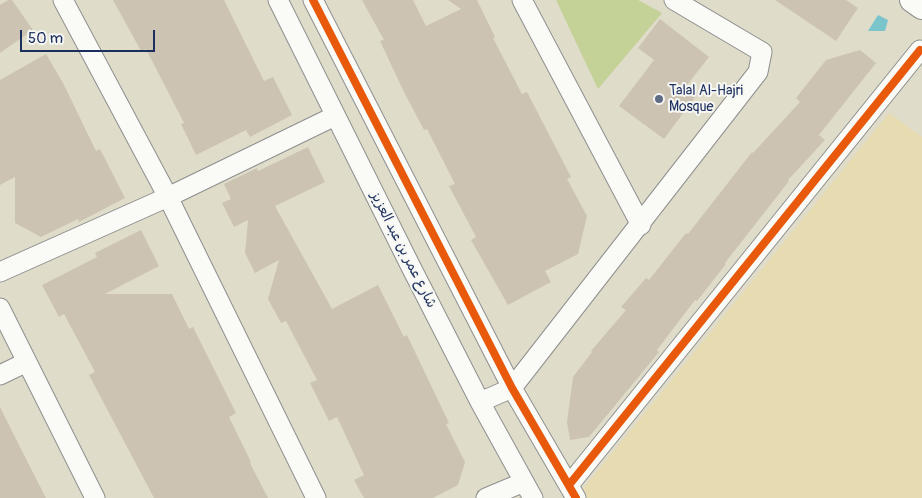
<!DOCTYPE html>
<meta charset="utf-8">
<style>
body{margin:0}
#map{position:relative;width:922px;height:498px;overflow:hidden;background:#dfdcca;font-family:Pangolin,sans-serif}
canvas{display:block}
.scale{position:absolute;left:20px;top:30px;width:135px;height:22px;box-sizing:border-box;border:2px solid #1b2f5e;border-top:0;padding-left:6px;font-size:15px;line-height:18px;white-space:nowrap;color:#1b2f5e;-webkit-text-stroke:4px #f6f6f2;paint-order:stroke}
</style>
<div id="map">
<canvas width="922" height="498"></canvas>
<div class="scale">50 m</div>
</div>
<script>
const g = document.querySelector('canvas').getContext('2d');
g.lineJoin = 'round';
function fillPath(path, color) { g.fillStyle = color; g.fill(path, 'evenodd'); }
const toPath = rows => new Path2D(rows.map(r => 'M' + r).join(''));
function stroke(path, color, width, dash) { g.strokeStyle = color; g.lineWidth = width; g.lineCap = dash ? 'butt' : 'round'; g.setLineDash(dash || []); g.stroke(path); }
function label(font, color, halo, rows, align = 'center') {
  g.font = font + ' Pangolin,"Playpen Sans Arabic",sans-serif'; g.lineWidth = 4; g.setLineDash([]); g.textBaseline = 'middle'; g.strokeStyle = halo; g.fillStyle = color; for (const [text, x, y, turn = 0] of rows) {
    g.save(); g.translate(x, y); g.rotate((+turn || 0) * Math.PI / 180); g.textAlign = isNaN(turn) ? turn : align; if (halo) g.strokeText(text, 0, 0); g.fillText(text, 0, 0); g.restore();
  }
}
fillPath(toPath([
 [556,0,638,0,662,13,598,89]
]), '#c4d197');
fillPath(toPath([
 [889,113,922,137,922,498,587,498,582,490]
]), '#e7dbb2');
fillPath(toPath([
 [878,15,888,20,885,31,868,31]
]), '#7ac4cb');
fillPath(toPath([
 [8,0,12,0,33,30,0,53,0,5],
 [113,0,224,0,264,81,273,77,292,115,250,137,246,130,196,155,181,124,184,123,146,49,141,51],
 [362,0,413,0,426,26,461,9,448,0,477,0,495,37,493,38,522,94,527,92,571,177,567,179,587,216,578,254,545,271,551,282,508,305,471,240,476,237,449,186,455,184,427,129,424,130,404,92,380,41,384,40],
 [775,0,846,0,858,8,836,41],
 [660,19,709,57,687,85,698,93,664,139,619,106,654,60,638,48],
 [860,50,876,63,819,135,825,140,788,180,789,181,725,263,726,264,697,301,695,300,657,350,659,352,589,437,570,440,567,422,573,377,592,352,591,351,626,310,621,307,646,278,649,280,686,233,688,234,752,152,753,153,800,102,796,98,826,60],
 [46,54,63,83,96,151,100,149,125,198,79,222,78,219,41,237,15,223,15,177,0,185,0,80],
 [308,147,325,182,275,206,332,309,378,285,404,337,407,335,449,423,446,424,465,462,458,485,433,498,364,498,354,480,364,475,337,417,329,421,310,383,317,380,286,321,281,323,268,299,279,260,255,273,245,253,248,220,234,227,222,203,231,199,224,184,257,168,258,171],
 [141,230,159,266,105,294,172,294,189,329,193,327,236,413,229,417,251,462,250,463,268,498,154,498,89,375,95,372,64,314,59,317,42,285,97,257,95,253],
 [0,407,22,451,46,498,0,498]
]), '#cdc3b2');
const minor = toPath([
 [63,0,168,197,316,498],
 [278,0,410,265,480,402,533,498],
 [313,0,512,388,576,498],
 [522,0,641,225],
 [0,272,168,197,335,116],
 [0,308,95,498],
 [0,375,27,362],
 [480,402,512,388,758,72,762,52,674,0],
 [569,485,920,50],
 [486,498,524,482]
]);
const major = toPath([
 [912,0,922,7]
]);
stroke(minor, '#8e8f8e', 21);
stroke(major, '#8e8f8e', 26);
stroke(minor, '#fafaf7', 19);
stroke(major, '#fafaf7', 24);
stroke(toPath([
 [313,0,512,388,576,498],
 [569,485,920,50]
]), '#e8590c', 8);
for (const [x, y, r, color] of [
 [659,99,5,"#606c84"]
]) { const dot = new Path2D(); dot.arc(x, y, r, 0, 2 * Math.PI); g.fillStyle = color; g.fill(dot); stroke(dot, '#f6f6f2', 2); }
label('14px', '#1b2f5e', '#f6f6f2', [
 ["Talal Al-Hajri",669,91],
 ["Mosque",669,107]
], 'left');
label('14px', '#1b2f5e', '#f6f6f2', [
 ["شارع عمر بن عبد العزيز",403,250,63]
]);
</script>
